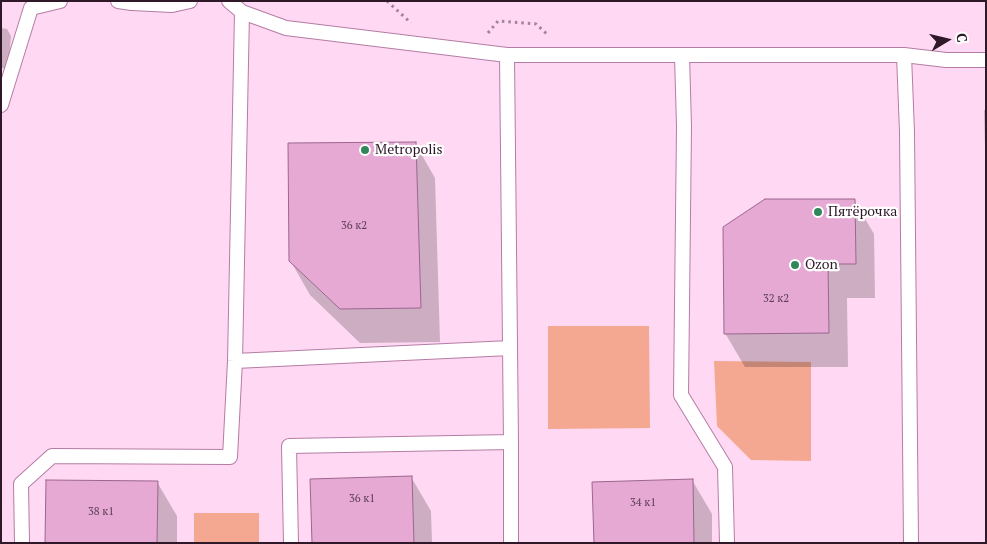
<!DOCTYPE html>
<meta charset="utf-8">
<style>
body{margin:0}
#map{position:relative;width:987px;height:544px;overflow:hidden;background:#ffd9f3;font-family:"PT Serif",serif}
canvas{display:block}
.frame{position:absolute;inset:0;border:2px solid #2f1929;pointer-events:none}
.north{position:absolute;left:922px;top:15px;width:50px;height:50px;-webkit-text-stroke:4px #fff;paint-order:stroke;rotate:81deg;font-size:14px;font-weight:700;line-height:20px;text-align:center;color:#2f1929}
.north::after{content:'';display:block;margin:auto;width:18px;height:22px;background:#2f1929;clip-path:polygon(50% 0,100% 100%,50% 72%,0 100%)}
</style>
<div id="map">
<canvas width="987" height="544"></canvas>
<div class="frame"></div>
<div class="north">С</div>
</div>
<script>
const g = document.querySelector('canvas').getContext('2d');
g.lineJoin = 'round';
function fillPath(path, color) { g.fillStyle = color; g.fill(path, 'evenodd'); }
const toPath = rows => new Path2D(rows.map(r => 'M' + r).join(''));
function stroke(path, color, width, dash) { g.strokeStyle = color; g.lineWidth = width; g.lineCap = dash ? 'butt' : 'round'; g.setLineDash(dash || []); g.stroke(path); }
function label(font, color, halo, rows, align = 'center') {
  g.font = font + ' "PT Serif",serif'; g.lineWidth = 4.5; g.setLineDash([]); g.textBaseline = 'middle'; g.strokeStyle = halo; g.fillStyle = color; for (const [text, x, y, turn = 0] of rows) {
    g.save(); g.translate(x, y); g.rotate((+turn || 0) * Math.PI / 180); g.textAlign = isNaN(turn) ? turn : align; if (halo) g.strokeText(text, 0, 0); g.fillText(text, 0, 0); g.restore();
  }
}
fillPath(toPath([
 [548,326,649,326,650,428,548,429],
 [714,361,811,362,811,461,751,460,717,426],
 [194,513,259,513,259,543,194,543]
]), '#f5a891');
fillPath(toPath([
 [1,28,7,29,11,36,8,69,1,68],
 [984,110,986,110,986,186],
 [415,143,435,178,440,342,360,343,310,295,290,260],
 [854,200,874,234,875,298,847,298,848,367,745,367,725,333],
 [411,477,431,511,432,543,314,543],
 [692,480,712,514,712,543,595,543],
 [157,482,177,516,177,543,46,543]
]), '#0003');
const building = toPath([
 [416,142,421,308,340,309,289,261,288,143,416,142],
 [765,199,855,199,856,264,828,264,829,333,724,334,723,227,765,199],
 [412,476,414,543,312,543,310,479,412,476],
 [693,479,694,543,594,543,592,482,693,479],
 [46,480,158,481,157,543,45,543,46,480]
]);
fillPath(building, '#e5a9d3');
stroke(building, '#9c658d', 1);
const lane = toPath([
 [118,1,132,3,172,5,190,1],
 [229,1,242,12,286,28,507,55,904,55,907,132,911,543],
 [507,55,511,442,511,543],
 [682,55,684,126,681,395,725,467,727,543],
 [904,55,946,60,986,60],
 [1,105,31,8,60,1],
 [235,361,510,348],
 [22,543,21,484,52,456,230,457,235,361,242,12],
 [291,543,289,446,511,442]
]);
stroke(lane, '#b57ca5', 16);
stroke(toPath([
 [387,1,411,23],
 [488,33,498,21,536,24,548,35]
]), '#a3849a', 3, [2.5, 4]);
stroke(lane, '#fff', 14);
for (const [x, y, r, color] of [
 [365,150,5,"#31875b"],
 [818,212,5,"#31875b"],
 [795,265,5,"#31875b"]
]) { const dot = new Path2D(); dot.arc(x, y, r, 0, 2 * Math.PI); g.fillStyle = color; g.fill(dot); stroke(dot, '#fff', 2); }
label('11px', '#5c3d54', null, [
 ["36 к2",354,226],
 ["32 к2",776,299],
 ["36 к1",362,499],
 ["34 к1",643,503],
 ["38 к1",101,512]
]);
label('14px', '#2f1929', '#fff', [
 ["Metropolis",375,150],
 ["Пятёрочка",828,212],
 ["Ozon",805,265]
], 'left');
</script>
